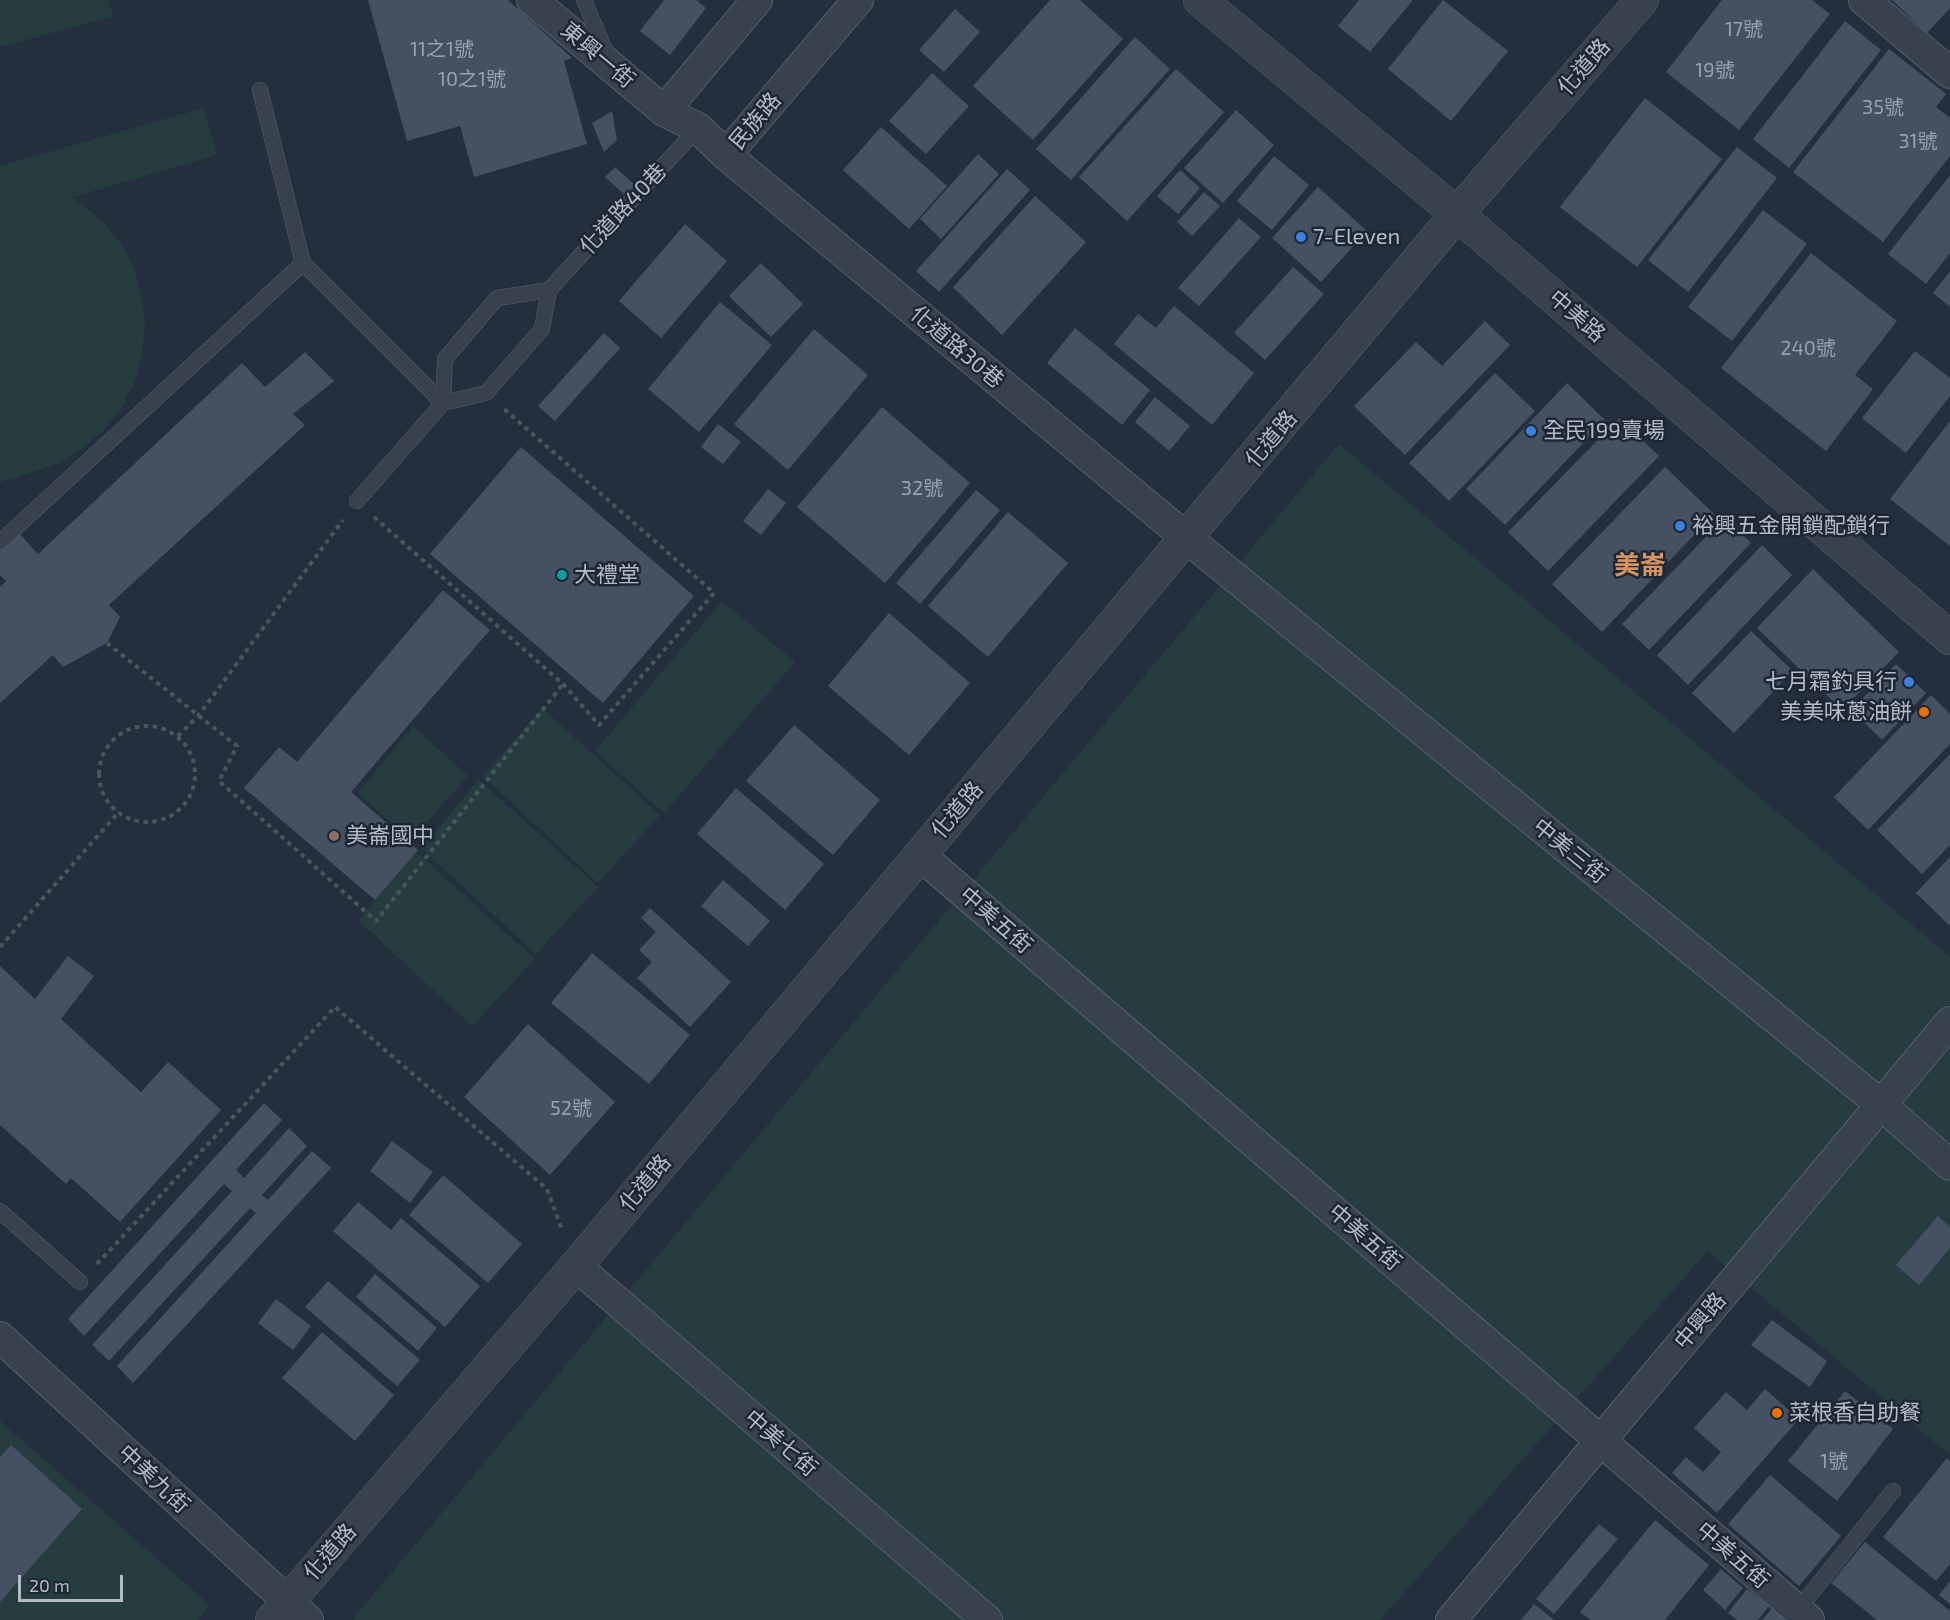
<!DOCTYPE html>
<meta charset="utf-8">
<style>
body{margin:0}
#map{position:relative;width:1950px;height:1620px;overflow:hidden;background:#242f3e;font-family:"Exo 2",sans-serif}
canvas{display:block}
.scale{position:absolute;left:18px;top:1575px;width:105px;height:27px;box-sizing:border-box;border:3px solid #b4bcc9;border-top:0;padding-left:8px;font-size:18px;line-height:21px;white-space:nowrap;color:#b4bcc9;-webkit-text-stroke:4px #1d2633;paint-order:stroke}
</style>
<div id="map">
<canvas width="1950" height="1620"></canvas>
<div class="scale">20 m</div>
</div>
<script>
const g = document.querySelector('canvas').getContext('2d');
g.lineJoin = 'round';
function fillPath(path, color) { g.fillStyle = color; g.fill(path, 'evenodd'); }
const toPath = rows => new Path2D(rows.map(r => 'M' + r).join(''));
function stroke(path, color, width, dash) { g.strokeStyle = color; g.lineWidth = width; g.lineCap = dash ? 'butt' : 'round'; g.setLineDash(dash || []); g.stroke(path); }
function label(font, color, halo, rows, align = 'center') {
  g.font = font + ' "Exo 2","Noto Sans TC",sans-serif'; g.lineWidth = 5; g.setLineDash([]); g.textBaseline = 'middle'; g.strokeStyle = halo; g.fillStyle = color; for (const [text, x, y, turn = 0] of rows) {
    g.save(); g.translate(x, y); g.rotate((+turn || 0) * Math.PI / 180); g.textAlign = isNaN(turn) ? turn : align; if (halo) g.strokeText(text, 0, 0); g.fillText(text, 0, 0); g.restore();
  }
}
fillPath(toPath([
 [0,0,108,0,113,16,0,47],
 [204,108,217,155,73,197,105,224,123,246,135,271,142,298,145,327,142,354,135,381,122,407,105,429,85,447,61,463,0,482,0,166],
 [1339,444,1950,957,1950,1455,1708,1251,1380,1620,352,1620],
 [722,601,795,662,664,813,595,751],
 [542,708,660,815,598,883,483,776],
 [413,726,468,776,411,840,357,793],
 [479,780,598,887,536,954,421,848],
 [416,852,535,959,472,1026,358,920],
 [0,1421,210,1605,197,1620,0,1620]
]), '#263c3f');
fillPath(toPath([
 [368,0,508,0,572,58,564,61,587,144,474,177,460,126,407,141],
 [664,0,696,0,706,8,670,55,640,31],
 [1050,0,1080,0,1123,39,1033,140,973,86],
 [1359,0,1413,0,1370,52,1338,26],
 [1443,0,1508,51,1451,121,1388,69],
 [1722,0,1812,0,1830,14,1739,130,1666,72],
 [1892,0,1950,0,1950,8,1927,33],
 [955,9,980,32,944,72,919,50],
 [1845,21,1881,50,1789,168,1753,139],
 [1135,37,1170,69,1071,180,1036,149],
 [1889,49,1946,94,1936,107,1950,118,1950,156,1883,242,1793,172],
 [1176,69,1224,112,1127,221,1079,177],
 [932,73,969,106,926,154,889,121],
 [1645,98,1722,159,1637,267,1560,207],
 [1236,110,1274,145,1223,203,1184,168],
 [612,111,617,140,604,152,592,123],
 [881,127,947,186,909,229,843,170],
 [1737,147,1777,178,1688,292,1648,260],
 [978,154,999,174,941,239,920,219],
 [1274,156,1309,185,1272,230,1237,201],
 [615,167,635,185,626,196,605,177],
 [1007,169,1030,190,939,292,916,271],
 [1180,170,1200,188,1178,214,1157,196],
 [1950,175,1950,253,1926,284,1888,254],
 [1318,187,1367,231,1321,282,1272,238],
 [1204,192,1220,206,1192,236,1177,222],
 [1035,196,1086,242,1002,335,953,287],
 [1763,210,1807,244,1732,341,1688,307],
 [1239,218,1261,237,1199,306,1178,288],
 [685,224,727,261,661,338,619,301],
 [1811,253,1897,321,1855,375,1873,389,1826,451,1721,368],
 [761,263,803,304,771,337,729,296],
 [1293,267,1324,294,1265,360,1234,333],
 [1950,271,1950,307,1933,293],
 [720,302,772,345,699,432,648,389],
 [1174,306,1254,373,1212,425,1114,344,1138,314,1156,328],
 [1485,321,1510,345,1405,455,1354,406,1416,342,1442,366],
 [1075,328,1150,390,1122,425,1047,363],
 [814,329,868,375,788,470,734,424],
 [604,333,620,348,555,421,538,406],
 [1915,351,1950,378,1950,396,1906,453,1862,418],
 [305,352,334,381,293,414,305,425,109,605,120,617,107,643,63,667,53,655,0,703,0,587,6,581,0,575,0,545,16,530,38,554,242,363,265,387],
 [1495,373,1535,411,1449,501,1409,463],
 [1567,383,1605,420,1505,525,1466,489],
 [1155,397,1190,426,1169,451,1135,422],
 [882,407,970,483,885,583,797,507],
 [1619,418,1659,456,1548,571,1508,532],
 [1950,421,1950,546,1890,499],
 [718,424,741,442,723,464,701,447],
 [521,447,694,596,603,703,430,554],
 [1665,467,1714,514,1602,632,1552,584],
 [768,489,786,503,761,535,743,521],
 [976,490,1000,510,920,604,896,583],
 [1008,512,1068,563,988,657,928,606],
 [1725,517,1751,543,1649,650,1622,624],
 [1762,545,1792,575,1688,685,1657,655],
 [1813,569,1899,652,1842,710,1757,628],
 [443,590,490,630,351,792,418,850,375,900,244,788,279,747,297,762],
 [889,613,970,683,909,755,828,686],
 [1751,631,1793,671,1734,733,1692,693],
 [1896,664,1926,693,1882,740,1851,710],
 [1931,695,1950,714,1950,744,1868,830,1834,797],
 [794,725,880,800,833,855,746,781],
 [1950,754,1950,845,1922,874,1877,830],
 [736,788,824,864,785,910,697,834],
 [1950,857,1950,926,1916,893],
 [723,880,770,921,748,946,701,906],
 [650,908,731,982,690,1027,637,978,652,962,639,950,656,932,641,918],
 [592,953,690,1035,649,1084,551,1003],
 [68,956,94,976,61,1019,141,1092,168,1062,221,1110,120,1222,71,1178,66,1184,0,1125,0,966,35,999],
 [528,1024,615,1102,550,1175,464,1097],
 [264,1103,282,1120,236,1170,244,1178,289,1128,307,1146,262,1195,268,1200,312,1151,331,1168,133,1383,117,1366,256,1213,250,1208,109,1361,92,1345,232,1191,224,1184,84,1336,68,1319],
 [392,1141,433,1172,410,1203,370,1171],
 [443,1175,522,1244,488,1283,409,1215],
 [358,1202,391,1230,401,1218,480,1286,445,1327,333,1231],
 [1938,1216,1950,1227,1950,1248,1919,1285,1896,1265],
 [375,1274,437,1328,418,1351,356,1297],
 [328,1281,420,1360,397,1386,305,1307],
 [276,1299,311,1326,293,1350,258,1323],
 [1772,1320,1827,1361,1810,1387,1751,1345],
 [322,1332,394,1395,355,1441,282,1378],
 [1765,1389,1799,1419,1717,1513,1672,1473,1686,1457,1703,1472,1721,1452,1694,1428,1726,1392,1747,1410],
 [1845,1391,1893,1429,1837,1501,1788,1461],
 [11,1445,82,1509,0,1602,0,1457],
 [1947,1458,1950,1461,1950,1564,1936,1581,1883,1537],
 [1770,1475,1841,1536,1799,1586,1728,1524],
 [1655,1520,1709,1565,1665,1620,1591,1620,1580,1612],
 [1599,1524,1618,1539,1554,1614,1536,1599],
 [1865,1542,1950,1611,1950,1620,1877,1620,1831,1583],
 [1721,1569,1743,1588,1725,1610,1703,1590],
 [1950,1581,1950,1604,1939,1595],
 [1747,1589,1769,1606,1758,1620,1737,1620,1728,1613],
 [1534,1604,1554,1620,1521,1620],
 [1775,1605,1792,1620,1762,1620]
]), '#455162');
const service = toPath([
 [584,0,607,55],
 [260,90,303,263,443,403,357,501],
 [549,290,497,298,445,359,443,403,486,393,542,329,549,290,698,128],
 [0,542,303,263],
 [0,1211,80,1282],
 [1797,1611,1893,1491]
]);
const minor = toPath([
 [532,0,664,111,698,128,726,155,1188,539,1879,1103,1950,1165],
 [1864,0,1950,73],
 [664,111,757,0],
 [726,155,858,0],
 [920,855,1809,1620],
 [576,1266,987,1620],
 [0,1337,308,1620],
 [1451,1620,1950,1022]
]);
const tertiary = toPath([
 [1200,0,1457,214,1950,638],
 [272,1620,576,1266,1457,214,1642,0]
]);
stroke(service, '#565f6c', 16);
stroke(minor, '#565f6c', 32);
stroke(tertiary, '#565f6c', 34);
stroke(toPath([
 [374,517,563,684,599,725,714,593,504,409],
 [107,643,237,746,219,781,376,921,563,684],
 '99 774a48 48 0 1 1 96 0a48 48 0 1 1-96 0Z',
 [178,736,198,716,343,520],
 [0,947,118,813],
 [97,1264,335,1007,547,1189,562,1230]
]), '#44595c', 4, [4.5, 4.5]);
stroke(service, '#38414e', 15);
stroke(minor, '#38414e', 30);
stroke(tertiary, '#38414e', 33);
for (const [x, y, r, color] of [
 [1301,237,6,"#3f7fe0"],
 [1531,431,6,"#3f7fe0"],
 [1680,526,6,"#3f7fe0"],
 [562,575,6,"#0f9aa8"],
 [1909,682,6,"#3f7fe0"],
 [1924,712,6,"#e8710a"],
 [334,836,6,"#8d6e63"],
 [1777,1413,6,"#e8710a"]
]) { const dot = new Path2D(); dot.arc(x, y, r, 0, 2 * Math.PI); g.fillStyle = color; g.fill(dot); stroke(dot, '#1d2633', 2); }
label('20px', '#98a1af', null, [
 ["17號",1744,29],
 ["11之1號",442,49],
 ["19號",1715,70],
 ["10之1號",472,79],
 ["35號",1883,107],
 ["31號",1918,141],
 ["240號",1808,348],
 ["32號",922,488],
 ["52號",571,1108],
 ["1號",1834,1461]
]);
label('22px', '#b4bcc9', '#1d2633', [
 ["東興一街",598,55,40],
 ["化道路",1584,67,-49],
 ["民族路",755,121,-50],
 ["化道路40巷",623,209,-47],
 ["中美路",1577,316,41],
 ["化道路30巷",957,347,40],
 ["化道路",1271,439,-50],
 ["化道路",957,810,-50],
 ["中美三街",1570,851,39],
 ["中美五街",996,920,41],
 ["化道路",645,1183,-50],
 ["中美五街",1365,1237,41],
 ["中興路",1700,1321,-50],
 ["中美七街",781,1443,41],
 ["中美九街",154,1479,43],
 ["化道路",330,1552,-49],
 ["中美五街",1733,1555,41]
]);
label('22px', '#b4bcc9', '#1d2633', [
 ["7-Eleven",1313,237],
 ["全民199賣場",1543,431],
 ["裕興五金開鎖配鎖行",1692,526],
 ["大禮堂",574,575],
 ["七月霜釣具行",1897,682,"right"],
 ["美美味蔥油餅",1912,712,"right"],
 ["美崙國中",346,836],
 ["菜根香自助餐",1789,1413]
], 'left');
label('bold 26px', '#d59563', '#1d2633', [
 ["美崙",1640,565]
]);
</script>
